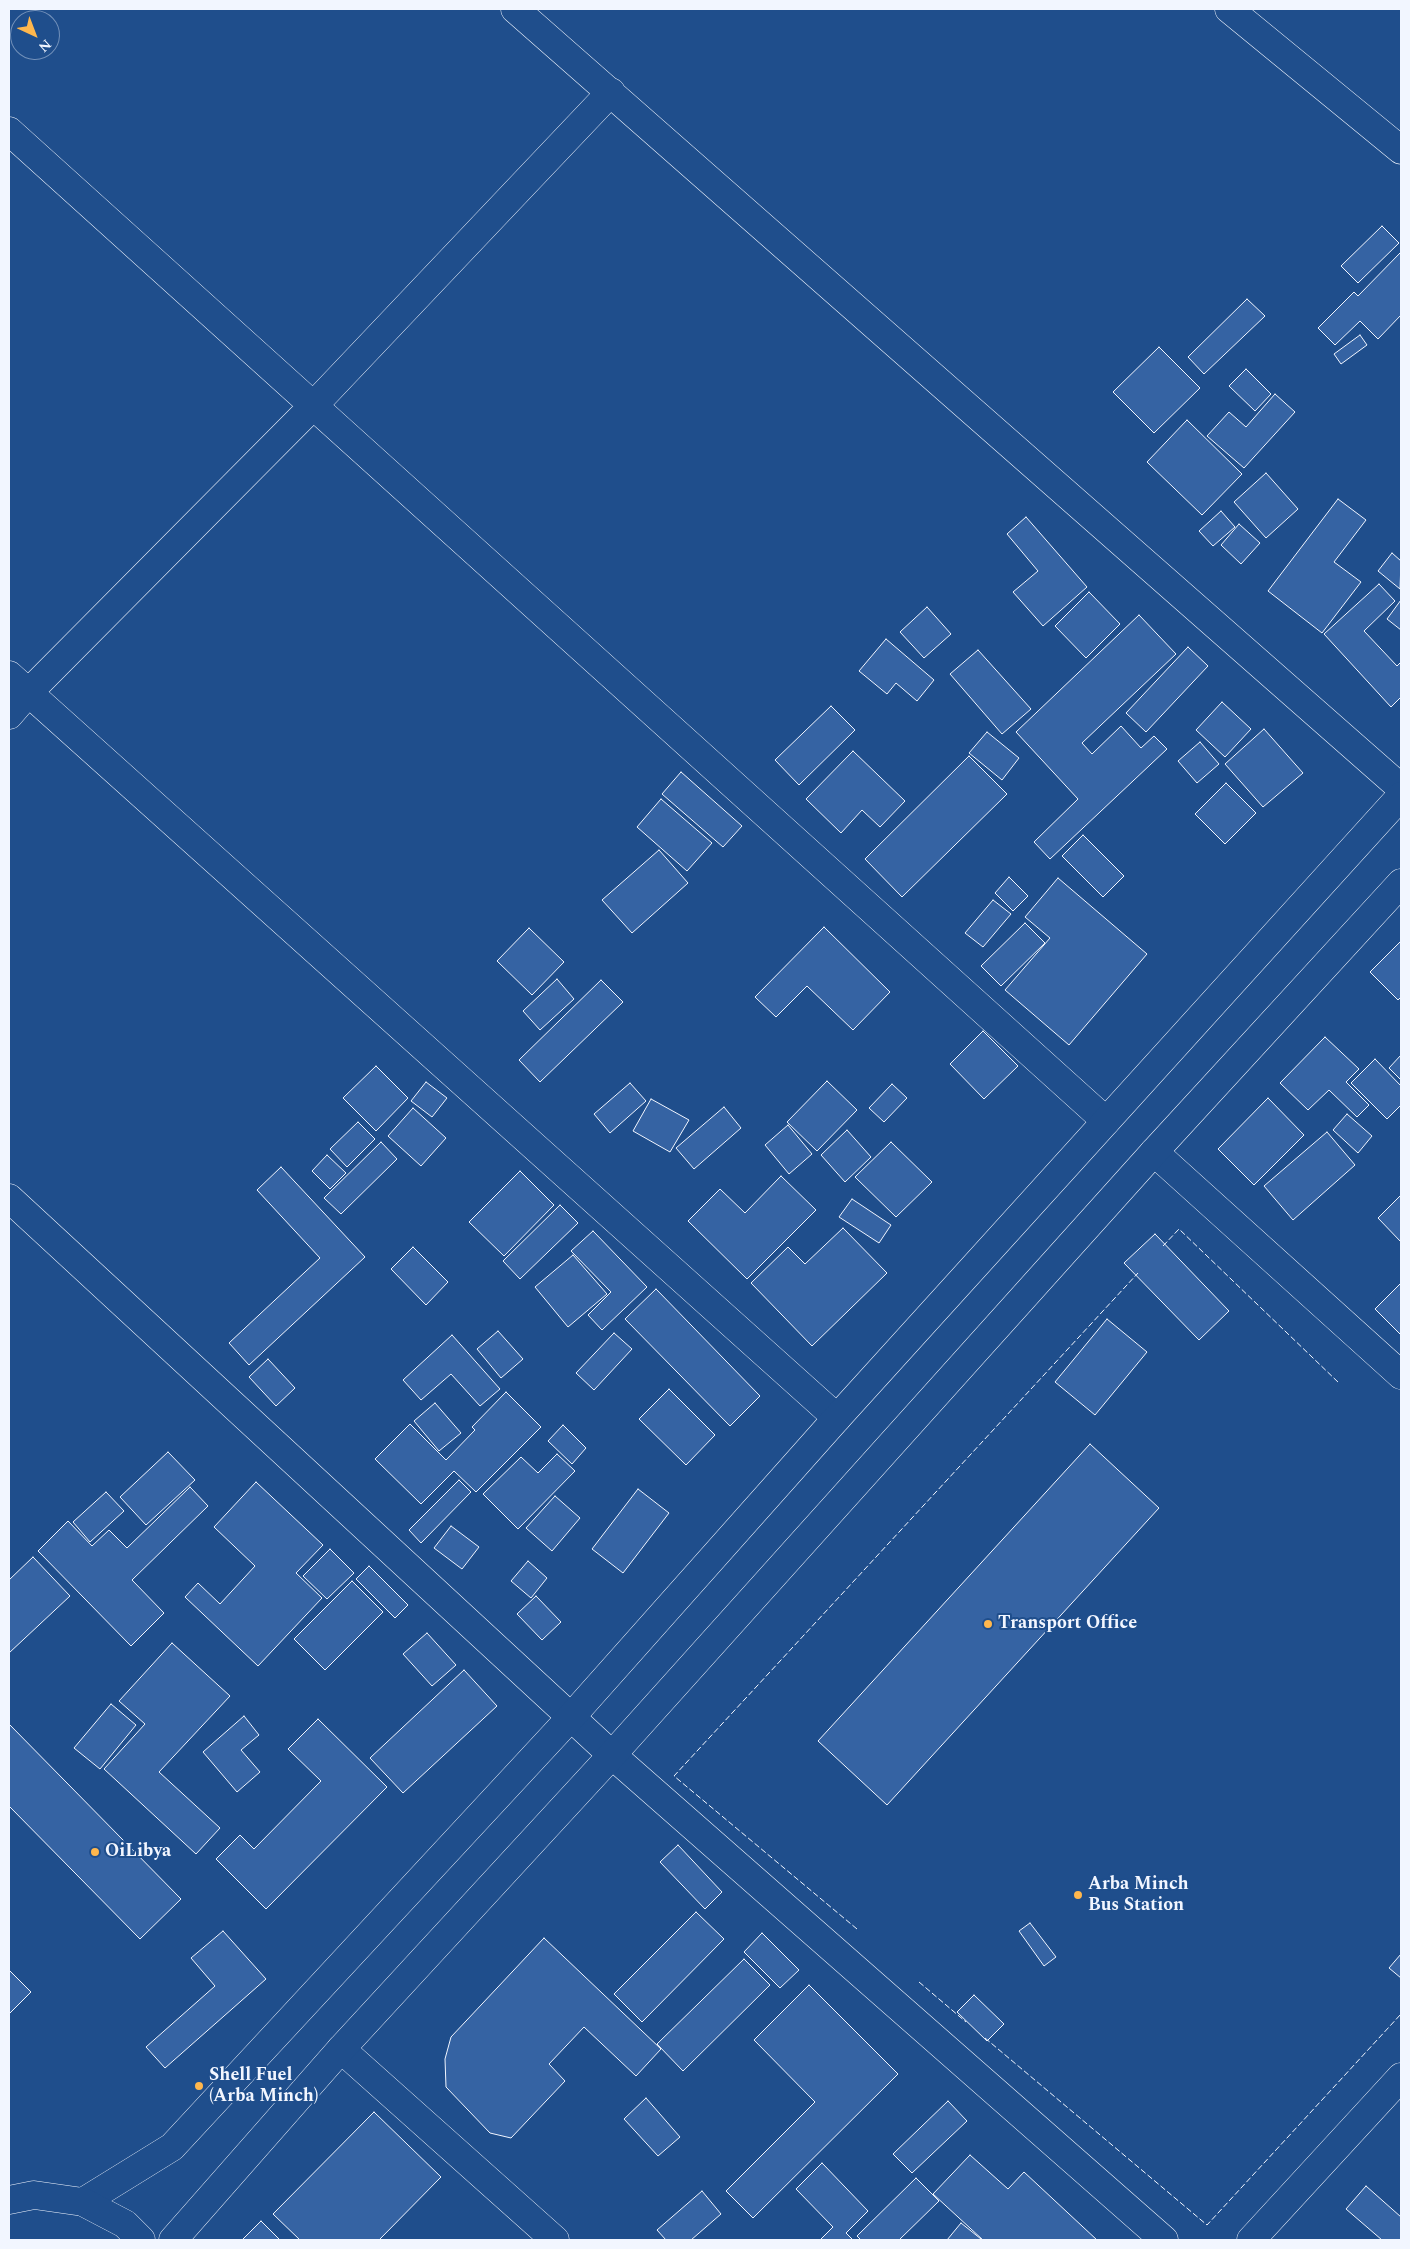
<!DOCTYPE html>
<style>
body{margin:0}
#map{position:relative;width:1410px;height:2249px;overflow:hidden;background:#1f4e8c;font-family:Spectral,serif}
canvas{display:block}
.frame{position:absolute;inset:0;border:10px solid #f2f6ff;pointer-events:none}
.north{position:absolute;left:10px;top:10px;width:50px;height:50px;box-sizing:border-box;background:#1f4e8c;border:1px solid #7391ba;border-radius:50%;rotate:137deg;font-size:14px;font-weight:700;line-height:20px;text-align:center;color:#f2f6ff}
.north::after{content:'';display:block;margin:auto;width:18px;height:22px;background:#ffb74d;clip-path:polygon(50% 0,100% 100%,50% 72%,0 100%)}
</style>
<div id="map">
<canvas width="1410" height="2249"></canvas>
<div class="frame"></div>
<div class="north">N</div>
</div>
<script>
const g = document.querySelector('canvas').getContext('2d');
g.lineJoin = 'round';
function fillPath(path, color) { g.fillStyle = color; g.fill(path, 'evenodd'); }
const toPath = rows => new Path2D(rows.map(r => 'M' + r).join(''));
function stroke(path, color, width, dash) { g.strokeStyle = color; g.lineWidth = width; g.lineCap = dash ? 'butt' : 'round'; g.setLineDash(dash || []); g.stroke(path); }
function label(font, color, halo, rows, align = 'center') {
  g.font = font + ' Spectral,serif'; g.lineWidth = 4; g.setLineDash([]); g.textBaseline = 'middle'; g.strokeStyle = halo; g.fillStyle = color; for (const [text, x, y, turn = 0] of rows) {
    g.save(); g.translate(x, y); g.rotate((+turn || 0) * Math.PI / 180); g.textAlign = isNaN(turn) ? turn : align; if (halo) g.strokeText(text, 0, 0); g.fillText(text, 0, 0); g.restore();
  }
}
const building = toPath([
 [1382,226,1399,243,1358,283,1341,266,1382,226],
 [1401,252,1401,315,1378,339,1360,321,1335,345,1318,328,1354,292,1358,296,1401,252],
 [1247,299,1265,316,1204,374,1188,357,1247,299],
 [1360,335,1367,345,1341,364,1334,354,1360,335],
 [1159,347,1200,388,1154,433,1113,392,1159,347],
 [1246,369,1271,394,1255,411,1229,386,1246,369],
 [1275,394,1295,412,1244,468,1207,436,1229,412,1246,427,1275,394],
 [1187,420,1242,474,1202,515,1147,462,1187,420],
 [1266,473,1298,509,1266,538,1234,502,1266,473],
 [1338,499,1366,520,1334,562,1361,582,1322,633,1268,591,1338,499],
 [1221,511,1235,527,1213,546,1199,531,1221,511],
 [1026,517,1087,587,1043,626,1013,592,1038,571,1007,534,1026,517],
 [1239,524,1260,543,1241,564,1221,545,1239,524],
 [1392,553,1401,561,1400,589,1378,571,1392,553],
 [1379,584,1395,601,1364,631,1397,666,1401,662,1401,697,1391,707,1324,634,1379,584],
 [1089,592,1120,624,1086,658,1055,626,1089,592],
 [1401,600,1401,630,1387,619,1401,600],
 [927,607,951,634,924,658,900,632,927,607],
 [1139,615,1176,654,1082,743,1092,754,1121,726,1141,748,1154,736,1167,749,1050,859,1034,842,1078,799,1016,732,1139,615],
 [886,639,934,680,917,701,896,683,887,694,859,671,886,639],
 [1188,647,1208,666,1146,732,1126,713,1188,647],
 [978,650,1031,709,1002,734,950,674,978,650],
 [1222,702,1251,729,1225,757,1196,730,1222,702],
 [831,706,855,730,799,785,775,760,831,706],
 [1264,729,1303,773,1263,807,1225,764,1264,729],
 [987,732,1019,758,1002,780,969,753,987,732],
 [1200,742,1219,764,1197,783,1178,761,1200,742],
 [853,751,905,801,880,827,862,810,841,833,806,799,853,751],
 [969,756,1007,794,902,897,865,859,969,756],
 [681,772,742,826,723,847,662,794,681,772],
 [1226,783,1256,813,1225,844,1195,814,1226,783],
 [661,799,712,843,687,871,637,827,661,799],
 [1083,835,1124,876,1103,897,1062,856,1083,835],
 [659,850,688,883,632,933,602,900,659,850],
 [1009,877,1028,896,1013,911,995,893,1009,877],
 [1058,878,1147,954,1069,1045,1005,990,1050,938,1025,917,1058,878],
 [993,900,1011,914,983,947,965,933,993,900],
 [1025,923,1045,943,1001,986,981,966,1025,923],
 [824,927,890,992,853,1030,807,986,776,1017,755,997,824,927],
 [529,928,564,962,532,995,497,961,529,928],
 [1401,941,1401,997,1398,1000,1370,972,1401,941],
 [557,979,574,999,540,1030,523,1011,557,979],
 [601,980,623,1002,540,1082,519,1060,601,980],
 [983,1031,1018,1066,984,1099,950,1064,983,1031],
 [1325,1037,1359,1069,1346,1082,1369,1105,1357,1117,1329,1090,1308,1110,1280,1083,1325,1037],
 [1401,1055,1401,1080,1389,1068,1401,1055],
 [1375,1059,1401,1086,1401,1105,1387,1119,1351,1083,1375,1059],
 [376,1066,408,1098,376,1131,343,1098,376,1066],
 [827,1081,857,1110,817,1151,787,1122,827,1081],
 [426,1082,447,1098,432,1117,411,1101,426,1082],
 [630,1083,646,1101,610,1133,594,1114,630,1083],
 [892,1084,907,1098,884,1122,869,1108,892,1084],
 [1268,1098,1304,1135,1254,1185,1218,1149,1268,1098],
 [651,1099,689,1120,670,1152,633,1131,651,1099],
 [724,1107,741,1128,694,1169,676,1148,724,1107],
 [413,1108,446,1138,421,1166,388,1136,413,1108],
 [1347,1114,1372,1136,1358,1153,1333,1130,1347,1114],
 [358,1122,375,1139,347,1167,330,1149,358,1122],
 [788,1125,812,1154,789,1174,765,1145,788,1125],
 [847,1130,871,1157,845,1182,821,1155,847,1130],
 [1327,1132,1355,1165,1293,1220,1264,1186,1327,1132],
 [381,1142,397,1159,341,1214,324,1198,381,1142],
 [891,1142,932,1182,896,1217,855,1177,891,1142],
 [327,1155,346,1173,330,1189,312,1171,327,1155],
 [281,1167,365,1257,249,1365,229,1343,320,1258,257,1190,281,1167],
 [520,1171,554,1205,504,1256,469,1222,520,1171],
 [781,1176,816,1210,747,1279,688,1221,720,1189,745,1213,781,1176],
 [1401,1195,1401,1242,1378,1218,1401,1195],
 [852,1199,891,1225,879,1243,839,1217,852,1199],
 [560,1205,578,1223,520,1279,503,1261,560,1205],
 [843,1228,887,1273,812,1346,751,1283,788,1247,805,1264,843,1228],
 [593,1231,647,1287,602,1330,588,1315,611,1292,571,1251,593,1231],
 [1155,1234,1229,1311,1199,1340,1124,1263,1155,1234],
 [413,1247,448,1282,426,1305,391,1269,413,1247],
 [573,1255,607,1294,568,1327,535,1287,573,1255],
 [1401,1283,1401,1335,1375,1309,1401,1283],
 [656,1289,760,1396,730,1426,625,1319,656,1289],
 [1107,1319,1147,1352,1095,1415,1055,1382,1107,1319],
 [498,1331,523,1359,501,1378,477,1349,498,1331],
 [614,1333,632,1349,594,1390,576,1373,614,1333],
 [452,1335,500,1389,480,1406,451,1374,421,1400,403,1380,452,1335],
 [268,1359,295,1388,276,1406,249,1377,268,1359],
 [669,1389,715,1435,686,1465,639,1419,669,1389],
 [506,1392,541,1427,476,1492,454,1471,421,1504,375,1459,410,1424,446,1460,475,1430,472,1427,506,1392],
 [435,1403,461,1433,439,1451,414,1421,435,1403],
 [563,1425,586,1448,572,1464,548,1441,563,1425],
 [1090,1444,1159,1508,887,1805,818,1741,1090,1444],
 [168,1452,195,1480,146,1525,120,1497,168,1452],
 [557,1454,575,1471,518,1529,483,1494,521,1457,538,1473,557,1454],
 [459,1480,471,1492,421,1543,409,1530,459,1480],
 [256,1482,323,1545,296,1573,322,1598,258,1666,185,1597,198,1583,220,1604,255,1566,214,1527,256,1482],
 [190,1487,208,1506,132,1580,164,1613,131,1646,38,1551,68,1521,92,1546,109,1530,127,1548,190,1487],
 [638,1489,669,1513,623,1573,592,1549,638,1489],
 [106,1492,124,1511,90,1542,73,1522,106,1492],
 [555,1496,580,1518,552,1551,526,1528,555,1496],
 [451,1526,479,1547,462,1569,434,1548,451,1526],
 [330,1549,354,1573,327,1599,303,1576,330,1549],
 [33,1557,70,1596,9,1653,9,1580,33,1557],
 [528,1561,547,1578,531,1598,511,1581,528,1561],
 [369,1566,408,1605,395,1618,356,1579,369,1566],
 [352,1581,383,1612,325,1670,294,1639,352,1581],
 [536,1596,561,1622,542,1640,517,1614,536,1596],
 [427,1633,456,1665,432,1686,403,1654,427,1633],
 [172,1643,230,1696,159,1772,220,1828,196,1854,104,1769,145,1724,119,1701,172,1643],
 [464,1670,497,1706,403,1793,370,1758,464,1670],
 [111,1704,136,1725,100,1769,74,1748,111,1704],
 [244,1716,259,1735,241,1750,260,1772,237,1792,203,1752,244,1716],
 [318,1719,387,1787,266,1909,216,1859,240,1835,254,1849,321,1781,288,1749,318,1719],
 [9,1724,181,1899,140,1939,9,1806,9,1724],
 [678,1845,722,1892,705,1909,660,1862,678,1845],
 [696,1912,724,1939,642,2022,614,1994,696,1912],
 [1030,1923,1056,1957,1044,1966,1019,1931,1030,1923],
 [223,1931,266,1979,165,2068,146,2047,215,1986,191,1958,223,1931],
 [762,1933,799,1970,780,1988,744,1952,762,1933],
 [544,1938,661,2049,636,2076,584,2027,549,2064,565,2081,511,2138,490,2133,446,2087,445,2059,451,2037,544,1938],
 [1401,1954,1401,1978,1389,1968,1401,1954],
 [744,1959,770,1985,683,2071,657,2044,744,1959],
 [9,1970,31,1992,9,2014,9,1970],
 [809,1985,898,2074,753,2218,726,2191,815,2102,754,2040,809,1985],
 [974,1995,1004,2024,987,2041,957,2012,974,1995],
 [646,2098,680,2137,658,2156,624,2119,646,2098],
 [948,2101,967,2121,912,2173,893,2154,948,2101],
 [374,2112,441,2177,379,2240,300,2240,273,2214,374,2112],
 [970,2155,1008,2189,1024,2172,1097,2240,983,2240,933,2194,970,2155],
 [822,2163,868,2211,846,2233,853,2240,820,2240,833,2227,796,2189,822,2163],
 [916,2178,939,2201,899,2240,861,2240,857,2236,916,2178],
 [1366,2186,1401,2217,1401,2240,1382,2240,1346,2209,1366,2186],
 [702,2191,721,2214,691,2240,666,2240,657,2230,702,2191],
 [261,2221,280,2240,242,2240,261,2221],
 [961,2223,981,2239,979,2240,947,2240,961,2223]
]);
fillPath(building, '#3563a3');
stroke(building, '#f2f6ff', 1);
const street = toPath([
 [515,9,1401,788],
 [1229,9,1401,150],
 [9,131,1106,1121],
 [9,675,837,1418],
 [9,715,28,693,314,405,611,92],
 [1154,1152,1401,1375],
 [9,1198,612,1755,1164,2240],
 [341,2049,555,2240],
 [1251,2240,1401,2077]
]);
const secondary = toPath([
 [83,2202,172,2147,572,1716,837,1418,1401,796],
 [173,2240,341,2049,612,1755,1154,1152,1401,883]
]);
const highway = toPath([
 [9,2200,34,2195,83,2202,125,2224,141,2240]
]);
stroke(street, '#f2f6ff', 29);
stroke(secondary, '#f2f6ff', 29);
stroke(highway, '#f2f6ff', 29);
stroke(street, '#1f4e8c', 28);
stroke(secondary, '#1f4e8c', 28);
stroke(highway, '#1f4e8c', 28);
stroke(toPath([
 [1163,1246,1179,1229,1339,1383],
 [857,1929,674,1776,1138,1273],
 [919,1982,966,2022],
 [985,2038,1207,2225,1401,2014]
]), '#f2f6ff', 1, [6, 2.5]);
for (const [x, y, r, color] of [
 [988,1624,5,"#ffb74d"],
 [95,1852,5,"#ffb74d"],
 [1078,1895,5,"#ffb74d"],
 [199,2086,5,"#ffb74d"]
]) { const dot = new Path2D(); dot.arc(x, y, r, 0, 2 * Math.PI); g.fillStyle = color; g.fill(dot); stroke(dot, '#1f4e8c', 2); }
label('bold 18px', '#f2f6ff', '#1f4e8c', [
 ["Transport Office",998,1624],
 ["OiLibya",105,1852],
 ["Arba Minch",1088,1885],
 ["Bus Station",1088,1906],
 ["Shell Fuel",209,2076],
 ["(Arba Minch)",209,2097]
], 'left');
</script>
